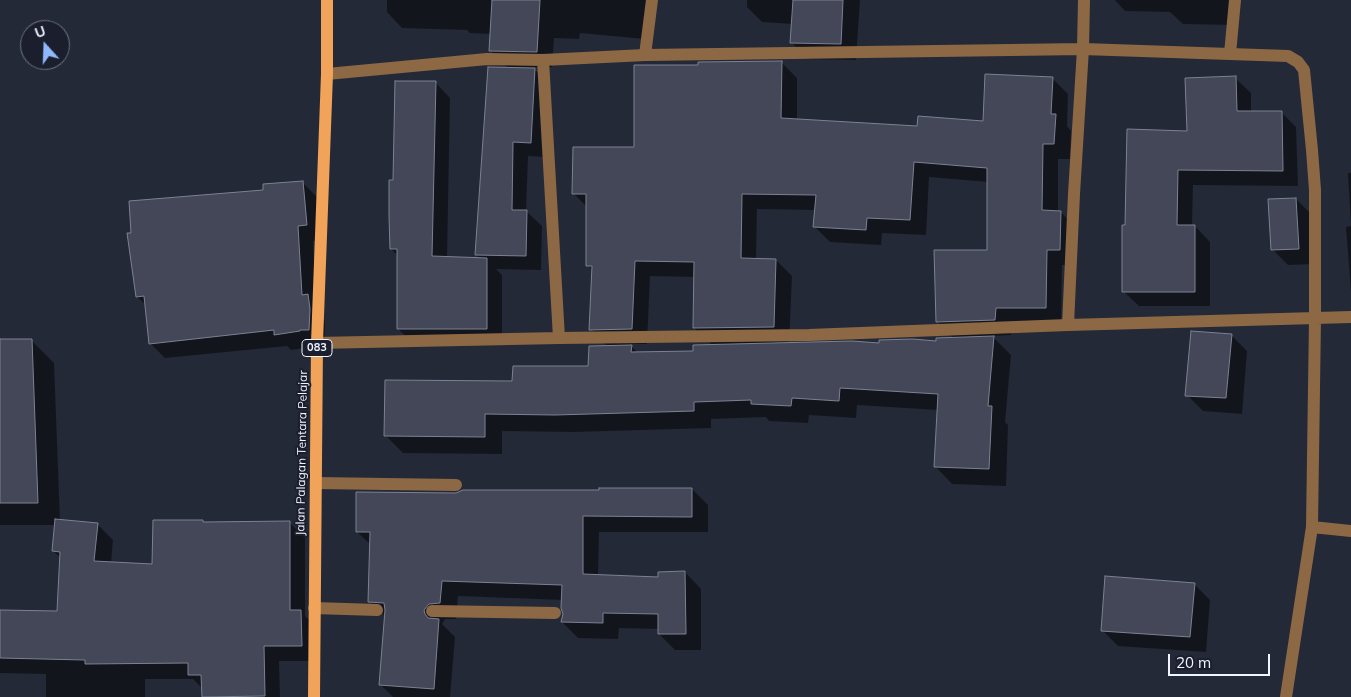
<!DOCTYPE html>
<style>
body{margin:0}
#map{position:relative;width:1351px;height:697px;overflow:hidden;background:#242937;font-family:Mulish,sans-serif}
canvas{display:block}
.north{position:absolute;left:20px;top:20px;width:50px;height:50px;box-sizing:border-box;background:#1b1f2d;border:1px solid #717581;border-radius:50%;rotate:340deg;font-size:14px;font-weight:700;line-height:20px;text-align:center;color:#f1f5ff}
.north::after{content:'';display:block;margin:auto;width:18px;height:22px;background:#90b8fd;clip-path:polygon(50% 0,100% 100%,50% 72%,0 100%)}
.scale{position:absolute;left:1168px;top:654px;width:102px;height:22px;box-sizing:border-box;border:2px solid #f1f5ff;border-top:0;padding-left:6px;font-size:15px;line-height:18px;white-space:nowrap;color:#f1f5ff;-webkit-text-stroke:4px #1b1f2d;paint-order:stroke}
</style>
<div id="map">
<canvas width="1351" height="697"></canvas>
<div class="north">U</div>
<div class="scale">20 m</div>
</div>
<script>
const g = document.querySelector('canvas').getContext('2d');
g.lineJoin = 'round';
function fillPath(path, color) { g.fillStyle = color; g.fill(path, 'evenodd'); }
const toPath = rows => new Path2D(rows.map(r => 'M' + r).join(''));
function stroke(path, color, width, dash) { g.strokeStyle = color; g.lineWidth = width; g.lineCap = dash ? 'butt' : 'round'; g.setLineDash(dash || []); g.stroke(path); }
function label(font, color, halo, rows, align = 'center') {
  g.font = font + ' Mulish,sans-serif'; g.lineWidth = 4; g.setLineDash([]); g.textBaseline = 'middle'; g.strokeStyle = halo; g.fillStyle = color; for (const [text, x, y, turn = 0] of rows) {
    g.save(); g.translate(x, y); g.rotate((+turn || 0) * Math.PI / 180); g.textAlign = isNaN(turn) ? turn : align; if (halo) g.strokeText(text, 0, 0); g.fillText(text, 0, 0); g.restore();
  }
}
fillPath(toPath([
 [387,0,649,0,645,39,580,33,579,39,554,38,552,67,532,67,549,84,546,157,528,156,526,211,542,226,541,270,496,269,502,275,502,344,414,344,398,329,398,256,391,249,394,182,435,82,450,98,447,258,481,259,476,255,509,69,490,50,491,34,470,33,467,30,402,28,387,12],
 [747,0,860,0,856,60,808,59,792,43,793,24,762,22,747,7],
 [1115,0,1233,0,1233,25,1183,24,1170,12,1125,11],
 [782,63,797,78,797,120,918,128,984,122,1053,79,1068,94,1067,126,1071,131,1070,159,1058,159,1058,212,1061,212,1076,228,1075,265,1062,265,1061,323,1012,323,1011,335,992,336,1011,355,1005,422,1008,425,1006,486,952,484,935,466,938,410,857,405,856,418,809,415,808,423,769,421,766,417,711,419,711,428,573,432,502,431,502,454,403,453,385,435,514,382,589,368,608,347,591,329,593,271,588,265,587,207,574,194,635,149,699,67],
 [929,177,989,182,988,251,937,321,954,339,937,342,880,345,789,344,792,276,776,260,756,259,757,209,816,210,815,227,830,242,881,245,882,233,926,235],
 [650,276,695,277,694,328,712,345,694,352,638,353,629,344,647,344],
 [1235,78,1251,93,1251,112,1281,112,1296,127,1298,186,1193,185,1192,226,1195,226,1210,242,1210,306,1139,306,1123,291,1126,226,1188,132],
 [1348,173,1351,173,1351,291,1346,227,1351,226],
 [302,182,318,198,322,240,313,241,316,304,323,311,325,325,324,345,291,350,287,346,165,358,150,343,146,305,137,297,265,191],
 [1296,199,1312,215,1314,264,1288,265,1272,249],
 [1231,335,1247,351,1242,414,1203,411,1187,395],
 [0,340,31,340,54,363,60,521,97,524,113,540,111,563,153,565,203,521,205,524,289,522,305,538,305,616,317,628,317,661,279,661,280,697,203,697,203,689,193,679,145,679,145,697,46,697,46,674,0,673,0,619,58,613,61,558,53,551,56,525,0,525],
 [692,489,708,505,708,532,599,532,598,576,659,578,685,572,701,589,701,650,675,650,659,634,659,629,619,628,618,639,578,638,562,622,564,614,563,600,458,596,456,619,445,619,442,624,455,637,450,697,393,697,380,684,386,617,369,601,371,545,357,532,456,494],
 [1194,584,1210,600,1206,652,1118,646,1102,630]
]), '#0007');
const building = toPath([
 [492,0,540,0,537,52,489,51,492,0],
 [793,0,843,0,841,44,790,43,793,0],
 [782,61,781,118,917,126,918,116,983,121,985,74,1053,77,1051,114,1056,114,1054,144,1043,144,1042,210,1061,211,1060,250,1047,250,1046,308,996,308,995,320,936,322,934,250,987,250,987,168,914,162,910,220,867,218,866,230,813,227,816,195,742,194,741,258,776,259,774,327,693,328,694,262,635,261,632,329,589,330,592,266,586,266,586,194,572,194,573,147,634,147,634,65,698,65,698,62,782,61],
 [488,67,535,68,531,143,513,142,512,210,527,210,526,256,475,255,488,67],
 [1236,76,1237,111,1282,111,1283,171,1178,170,1177,225,1195,225,1195,292,1122,292,1122,225,1125,225,1127,129,1187,131,1185,78,1236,76],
 [395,81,436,81,432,256,487,258,487,329,397,329,397,249,390,249,389,216,389,180,393,180,395,81],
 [303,181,307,225,298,226,302,295,308,294,310,309,309,330,300,330,300,331,274,335,274,330,149,344,144,296,136,297,127,233,131,233,129,201,263,190,263,184,303,181],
 [1296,198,1299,249,1271,250,1268,199,1296,198],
 [1191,331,1232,334,1226,398,1185,396,1191,331],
 [994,336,988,406,992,406,989,469,934,467,938,394,840,388,839,401,792,398,791,406,751,404,751,400,694,402,694,411,555,415,485,414,485,437,384,436,385,380,512,381,513,366,588,366,589,346,632,345,631,352,693,351,693,345,852,341,879,343,879,340,913,339,936,341,936,338,994,336],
 [0,339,32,339,38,503,0,503,0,339],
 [599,488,692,488,692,517,583,516,583,574,658,577,658,572,685,571,686,634,658,634,658,614,603,613,603,623,561,622,563,614,561,608,562,585,442,581,440,603,429,604,424,610,425,614,428,618,439,619,434,689,379,685,385,610,384,603,368,602,370,532,356,532,356,492,456,493,463,490,599,490,599,488],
 [55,519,98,523,94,561,152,564,153,520,203,520,203,522,290,521,290,610,301,610,302,646,264,646,265,696,202,697,201,675,188,675,188,663,85,664,85,660,0,658,0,610,57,611,60,552,52,551,55,519],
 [1105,576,1195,583,1190,637,1101,631,1105,576]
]);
fillPath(building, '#434757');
stroke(building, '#7c8293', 1);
stroke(toPath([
 [316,483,456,485],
 [314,608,377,610],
 [432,611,555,613]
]), '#8d6845', 12);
stroke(toPath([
 [1235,0,1230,54,1288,56,1298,62,1304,70,1312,150,1315,190,1315,319,1312,527,1286,697],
 [645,55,652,0],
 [543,60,559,338],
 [327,74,487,59,543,60,645,55,1083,49,1230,54],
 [1068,325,1074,194,1083,49,1084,0],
 [317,343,559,338,809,335,1068,325,1351,317],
 [1312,527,1351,531]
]), '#8d6845', 12);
stroke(toPath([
 [314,697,317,343,327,74,327,0]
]), '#f1a459', 12);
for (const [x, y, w] of [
 [317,348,30]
]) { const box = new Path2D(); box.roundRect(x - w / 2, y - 8.5, w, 17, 4); g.fillStyle = '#1b1f2d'; g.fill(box); stroke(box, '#f1f5ff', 1); }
label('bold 11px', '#f1f5ff', null, [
 ["083",317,348]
]);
label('12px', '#f1f5ff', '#1b1f2d', [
 ["Jalan Palagan Tentara Pelajar",302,453,-89]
]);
</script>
